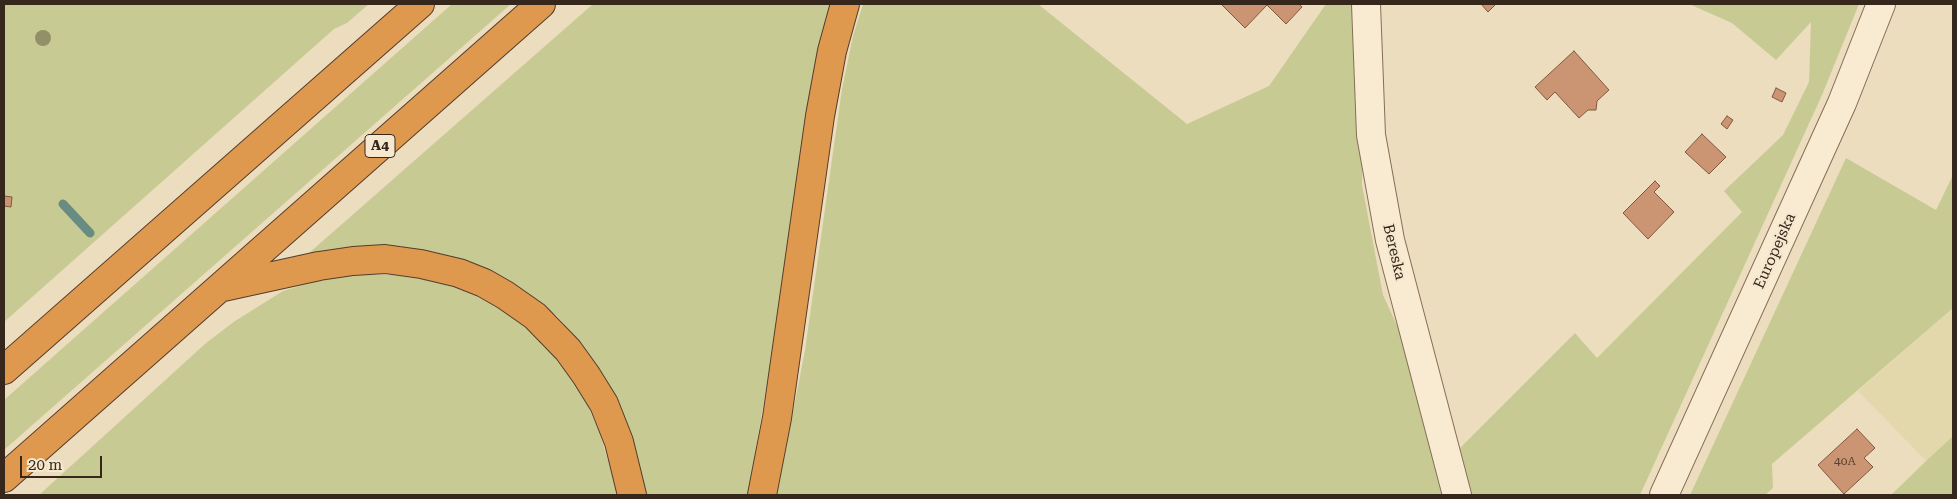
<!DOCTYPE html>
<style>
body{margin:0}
#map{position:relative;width:1957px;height:499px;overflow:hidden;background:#edddbf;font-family:"Roboto Serif",serif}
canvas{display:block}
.frame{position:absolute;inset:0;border:5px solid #35271c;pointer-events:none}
.scale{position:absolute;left:20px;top:456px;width:82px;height:22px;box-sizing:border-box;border:2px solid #35271c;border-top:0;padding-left:6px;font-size:15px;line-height:18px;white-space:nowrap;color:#35271c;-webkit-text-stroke:4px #f5e8ce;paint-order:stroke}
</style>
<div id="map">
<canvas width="1957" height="499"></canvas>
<div class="frame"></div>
<div class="scale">20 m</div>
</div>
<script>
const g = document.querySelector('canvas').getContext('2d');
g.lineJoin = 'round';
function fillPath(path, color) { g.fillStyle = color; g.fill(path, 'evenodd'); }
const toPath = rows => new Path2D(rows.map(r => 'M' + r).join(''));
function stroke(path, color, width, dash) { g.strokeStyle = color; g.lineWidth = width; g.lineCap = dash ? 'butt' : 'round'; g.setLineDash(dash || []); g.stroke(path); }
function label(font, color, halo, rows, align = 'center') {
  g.font = font + ' "Roboto Serif",serif'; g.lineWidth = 4.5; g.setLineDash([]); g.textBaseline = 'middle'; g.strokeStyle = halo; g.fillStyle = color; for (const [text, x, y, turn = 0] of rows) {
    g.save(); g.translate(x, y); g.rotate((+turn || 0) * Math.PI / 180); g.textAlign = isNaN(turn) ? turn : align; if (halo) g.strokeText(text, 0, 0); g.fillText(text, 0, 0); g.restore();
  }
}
fillPath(toPath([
 [1953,308,1953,436,1926,461,1858,391]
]), '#e3d8ac');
fillPath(toPath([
 [4,4,369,4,347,23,334,29,4,322],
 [452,4,511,4,4,450,4,400],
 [593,4,832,4,748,495,644,495,632,440,614,394,580,342,557,316,530,295,502,277,434,252,397,246,354,247,309,253],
 [863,4,1038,4,1187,124,1269,86,1326,4,1356,4,1363,139,1362,185,1383,295,1411,356,1448,495,777,495,805,350,842,89,853,36],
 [1689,4,1859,4,1822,95,1640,495,1468,495,1457,451,1575,333,1597,358,1742,212,1724,191,1783,135,1809,82,1811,22,1776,60,1732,23],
 [1846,158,1936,210,1953,175,1953,308,1772,464,1773,488,1765,495,1690,495],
 [359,274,393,275,424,279,455,287,487,301,517,319,563,364,586,401,601,437,618,495,39,495,206,343,235,321,283,291,316,281],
 [1953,436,1953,495,1891,495,1926,461]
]), '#c7cb93');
stroke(toPath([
 [63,204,90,233]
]), '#698c82', 9);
const building = toPath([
 [1221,4,1299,4,1302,7,1286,24,1267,5,1245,28,1221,4],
 [1481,4,1496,4,1488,12,1481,4],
 [1574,51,1609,90,1597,101,1596,110,1588,110,1579,118,1555,92,1547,100,1535,87,1574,51],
 [1776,88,1786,93,1782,102,1772,97,1776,88],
 [1727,116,1733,120,1727,129,1721,124,1727,116],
 [1702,134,1726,157,1709,174,1685,152,1702,134],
 [1655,181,1660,186,1654,192,1674,212,1648,239,1623,213,1655,181],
 [4,196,12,197,11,207,4,206,4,196],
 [1857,429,1875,448,1864,458,1873,467,1844,494,1818,465,1857,429]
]);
fillPath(building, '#cb9574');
stroke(building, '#84573d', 1);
const street = toPath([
 [1366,4,1371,135,1390,240,1457,495],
 [1664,495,1842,103,1881,4]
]);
const highway = toPath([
 [223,287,319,266,353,261,385,259,421,264,459,273,484,283,505,295,535,316,568,350,586,375,604,404,619,442,632,495],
 [4,370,420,4],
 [4,478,541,4],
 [762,495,777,418,820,116,832,51,845,4]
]);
stroke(street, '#866e57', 30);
stroke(highway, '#533c2c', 30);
stroke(street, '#f8ebd2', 28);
stroke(highway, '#de994e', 28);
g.fillStyle = '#929069';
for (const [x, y] of [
 [43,38]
]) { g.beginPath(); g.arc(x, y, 8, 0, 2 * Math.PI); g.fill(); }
label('12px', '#5a4232', null, [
 ["40A",1845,461]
]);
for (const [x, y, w] of [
 [380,146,30]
]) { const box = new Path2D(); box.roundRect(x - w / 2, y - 11.5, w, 23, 4); g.fillStyle = '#f5e8ce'; g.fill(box); stroke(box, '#35271c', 1); }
label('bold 14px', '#35271c', null, [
 ["A4",380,146]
]);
label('15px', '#35271c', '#f5e8ce', [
 ["Europejska",1775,251,-66],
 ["Bereska",1394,252,77]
]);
</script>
